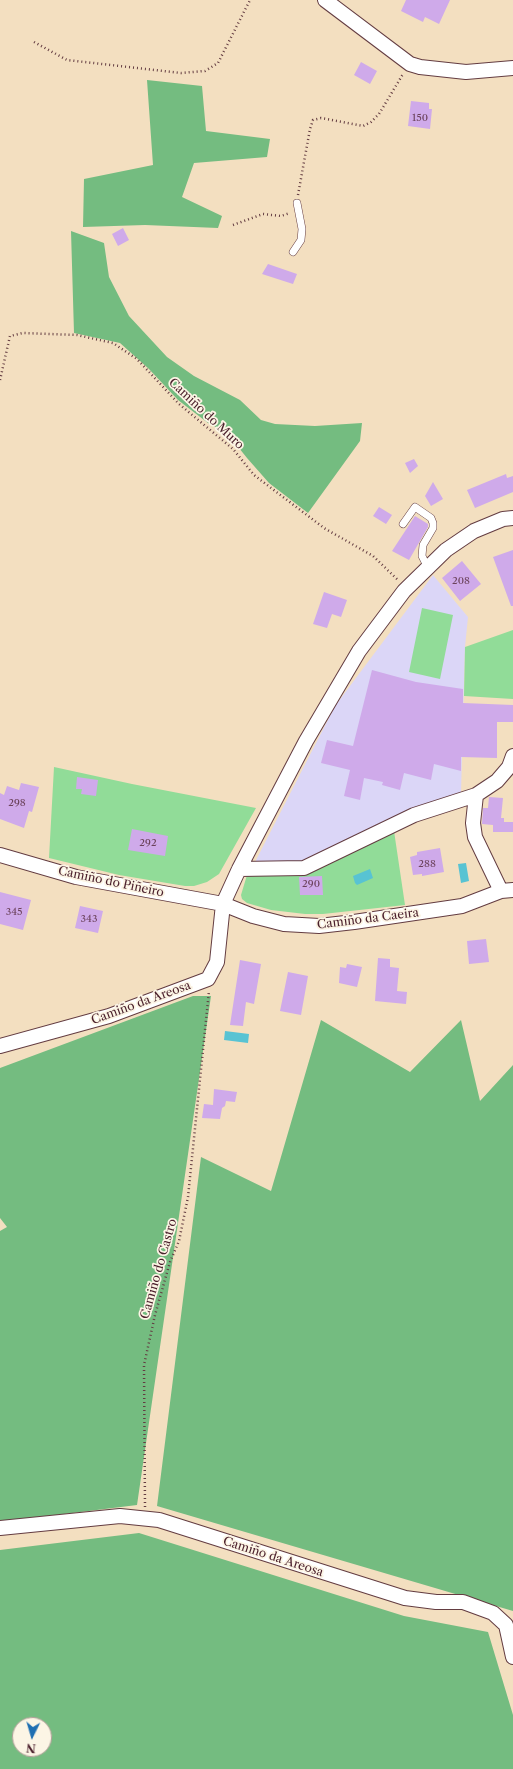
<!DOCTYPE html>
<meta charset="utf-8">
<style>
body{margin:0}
#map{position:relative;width:513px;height:1769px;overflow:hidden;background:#f3dfc0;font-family:"Libre Caslon Text",serif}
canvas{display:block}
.north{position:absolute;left:12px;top:1717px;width:40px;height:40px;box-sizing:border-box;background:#fcf5e5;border:1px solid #b59f9b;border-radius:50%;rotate:185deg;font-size:11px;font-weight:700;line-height:16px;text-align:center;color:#4a1f2b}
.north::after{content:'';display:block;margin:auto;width:14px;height:18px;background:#1f6fb2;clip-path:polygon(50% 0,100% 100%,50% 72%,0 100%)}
</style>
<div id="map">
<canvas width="513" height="1769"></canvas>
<div class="north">N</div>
</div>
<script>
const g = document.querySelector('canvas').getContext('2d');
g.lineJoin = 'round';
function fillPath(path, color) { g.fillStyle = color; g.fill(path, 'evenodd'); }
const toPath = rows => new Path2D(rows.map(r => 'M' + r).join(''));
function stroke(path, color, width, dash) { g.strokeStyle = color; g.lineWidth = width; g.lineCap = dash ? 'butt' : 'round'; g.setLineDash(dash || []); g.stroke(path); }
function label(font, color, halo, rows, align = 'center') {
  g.font = font + ' "Libre Caslon Text",serif'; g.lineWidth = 3.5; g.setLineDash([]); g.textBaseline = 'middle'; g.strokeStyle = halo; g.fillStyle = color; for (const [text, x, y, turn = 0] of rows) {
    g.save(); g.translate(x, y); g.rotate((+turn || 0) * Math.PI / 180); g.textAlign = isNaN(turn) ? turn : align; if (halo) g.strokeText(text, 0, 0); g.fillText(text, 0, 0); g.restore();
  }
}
fillPath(toPath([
 [433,575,468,617,465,647,461,793,306,862,254,864,335,706]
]), '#dbd6f7');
fillPath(toPath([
 [422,608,453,615,440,679,409,672],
 [513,630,513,699,464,696,465,647],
 [54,767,132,784,256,808,219,874,207,882,194,886,185,886,119,875,49,858],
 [394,831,405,905,323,914,305,914,271,910,247,903,242,899,241,895,247,875,305,871]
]), '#91dc98');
fillPath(toPath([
 [147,80,202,86,206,131,270,139,267,157,194,163,182,197,222,216,218,228,145,225,83,227,84,179,153,165],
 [71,231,104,243,109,277,129,316,167,357,194,376,240,400,261,420,275,424,315,426,362,423,360,441,308,513,269,483,247,458,227,433,208,423,178,400,149,369,120,343,74,333],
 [193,996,211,996,137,1505,0,1522,0,1231,7,1227,0,1218,0,1068],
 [321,1020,410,1072,461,1020,480,1101,513,1065,513,1611,157,1506,201,1157,271,1191],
 [139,1533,404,1616,488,1632,513,1715,513,1769,0,1769,0,1550],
 [20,1725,44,1725,44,1749,20,1749]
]), '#74bc80');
fillPath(toPath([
 [466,863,469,881,461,883,458,864],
 [370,869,373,878,357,885,355,883,353,876],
 [225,1031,249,1034,248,1043,224,1040]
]), '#58c3d3');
fillPath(toPath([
 [406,0,450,0,439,24,425,17,423,22,401,11],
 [361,62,377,71,370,84,354,75],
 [411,101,429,103,429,109,432,109,430,129,408,126],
 [123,228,129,240,118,246,112,234],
 [268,264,297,274,293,284,262,274],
 [414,459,418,466,410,473,405,463],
 [506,474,507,478,513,476,513,492,475,508,467,490],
 [433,482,443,499,431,506,425,496],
 [379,507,392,515,386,524,373,516],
 [415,516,428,524,428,527,409,560,392,551],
 [513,550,513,606,511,606,493,557],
 [462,561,481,584,460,601,442,578],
 [324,592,347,600,341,617,332,614,327,628,313,624],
 [372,670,416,682,463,689,463,703,513,705,513,722,497,722,497,758,461,757,461,771,434,764,431,780,404,773,400,790,382,785,383,782,364,778,360,800,344,796,350,770,321,763,327,740,353,746],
 [77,777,98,780,96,796,81,794,82,789,76,789],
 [21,783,39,787,32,812,29,811,24,828,0,819,0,793,4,795,7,786,19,790],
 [489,797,503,798,501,818,504,818,504,822,513,822,513,832,493,832,493,825,482,824,483,808,488,808],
 [132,829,168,836,165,856,128,850],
 [440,848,444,872,422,876,422,874,413,875,410,857,417,855,417,852],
 [322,876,323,895,300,895,299,877],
 [0,892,31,900,23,930,0,924],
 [80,906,103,911,98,933,75,928],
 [486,939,489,962,469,964,467,941],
 [378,958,390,959,390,967,399,968,397,991,407,992,406,1004,375,1001],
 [240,960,261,964,254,1004,246,1002,243,1026,230,1025],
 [347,964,362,967,357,987,339,983,340,967,346,968],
 [288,972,308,976,301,1015,280,1011],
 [214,1089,237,1092,235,1102,226,1101,225,1106,222,1108,220,1119,202,1118,204,1104,213,1105]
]), '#cfaaea');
const service = toPath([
 [293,252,301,240,302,229,297,203],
 [403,524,415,507,431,518,433,523,433,528,423,545,422,556,428,568]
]);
const minor = toPath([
 [325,0,410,64,420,67,466,72,513,68],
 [476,795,473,823,475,837,501,891],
 [0,855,76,877,223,904,253,916,284,924,319,926,354,922,462,906,501,891,513,890],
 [239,869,304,868,414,815,476,795,497,781,509,767,513,756],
 [0,1046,109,1016,208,979,217,962,223,904,239,869,306,741,359,651,404,591,446,550,474,531,503,519,513,518],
 [0,1528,120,1516,159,1520,405,1598,436,1602,463,1602,493,1613,506,1625,513,1657]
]);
stroke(service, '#633c41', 8);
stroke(minor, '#633c41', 16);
stroke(toPath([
 [34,42,67,60,181,73,205,71,218,63,250,0],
 [298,195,310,129,313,120,321,118,363,126,371,122,379,114,403,74],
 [233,225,263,214,281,216,290,213],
 [0,380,10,336,23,333,77,335,113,343,137,359,179,404,233,449,254,475,324,528,373,556,398,580],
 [145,1507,144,1365,155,1315,170,1262,179,1241,188,1197,209,991]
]), '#633c41', 2.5, [1, 3]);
stroke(service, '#fff', 7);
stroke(minor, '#fff', 14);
label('10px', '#6b425b', null, [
 ["150",420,118],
 ["208",461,581],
 ["298",17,803],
 ["292",148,843],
 ["288",427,864],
 ["290",311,884],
 ["345",14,912],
 ["343",89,919]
]);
label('12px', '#4a1f2b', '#fcf5e5', [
 ["Camiño do Muro",206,414,43],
 ["Camiño do Piñeiro",111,882,12],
 ["Camiño da Caeira",368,919,-7],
 ["Camiño da Areosa",141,1003,-20],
 ["Camiño do Castro",159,1269,-74],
 ["Camiño da Areosa",273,1557,18]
]);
</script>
